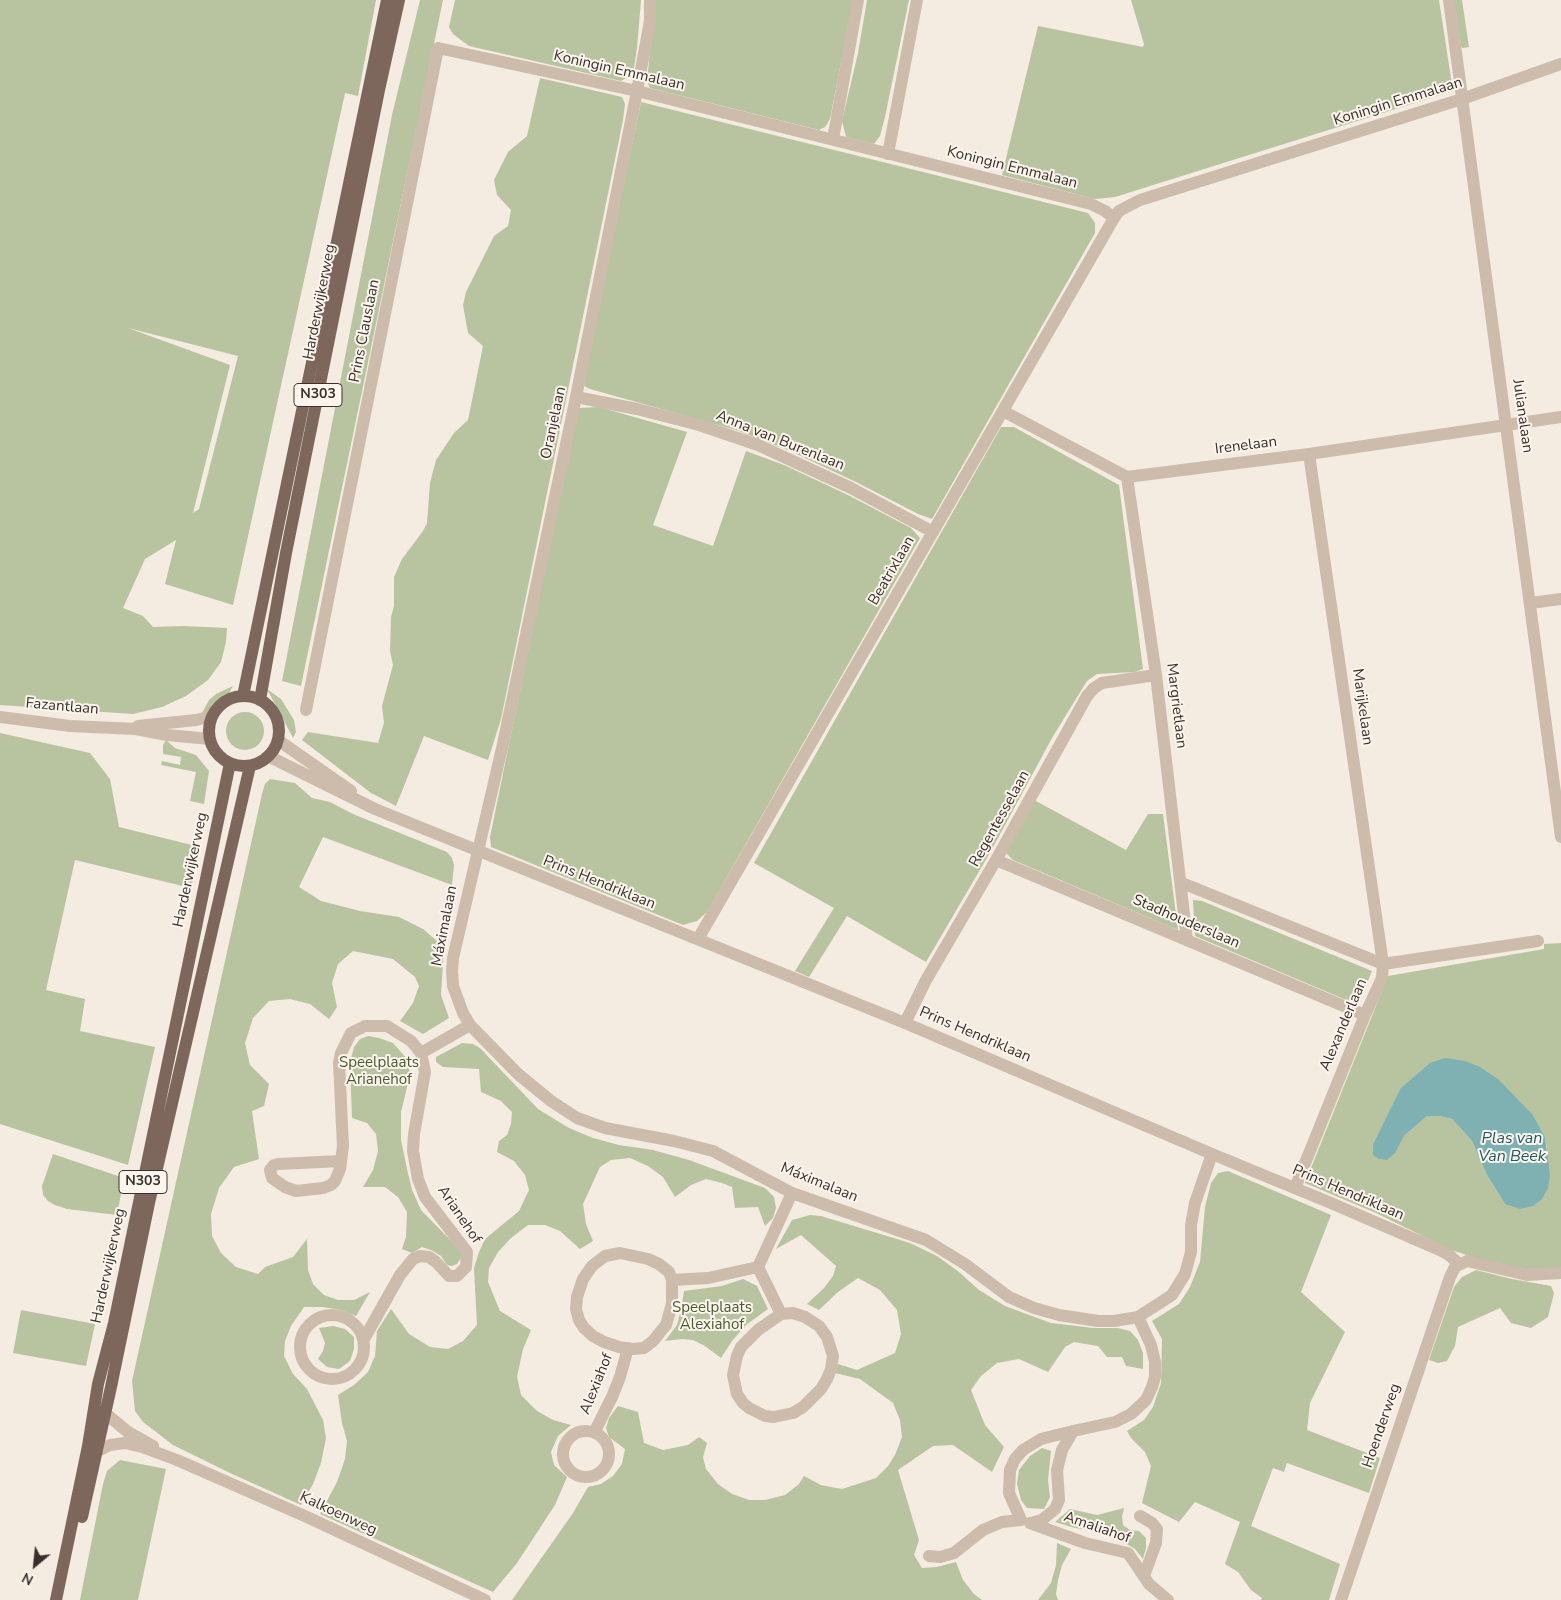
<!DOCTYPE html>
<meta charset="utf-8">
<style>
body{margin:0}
#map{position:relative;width:1561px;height:1600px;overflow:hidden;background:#f4ebe1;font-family:"Nunito Sans",sans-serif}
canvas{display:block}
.north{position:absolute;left:10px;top:1540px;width:50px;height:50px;-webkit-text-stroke:4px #fbf5ee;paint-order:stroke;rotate:208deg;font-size:14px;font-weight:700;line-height:20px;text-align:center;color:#3b302b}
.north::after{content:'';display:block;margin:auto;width:18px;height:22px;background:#3b302b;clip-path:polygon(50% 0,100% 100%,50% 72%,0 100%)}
</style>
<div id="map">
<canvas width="1561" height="1600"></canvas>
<div class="north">N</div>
</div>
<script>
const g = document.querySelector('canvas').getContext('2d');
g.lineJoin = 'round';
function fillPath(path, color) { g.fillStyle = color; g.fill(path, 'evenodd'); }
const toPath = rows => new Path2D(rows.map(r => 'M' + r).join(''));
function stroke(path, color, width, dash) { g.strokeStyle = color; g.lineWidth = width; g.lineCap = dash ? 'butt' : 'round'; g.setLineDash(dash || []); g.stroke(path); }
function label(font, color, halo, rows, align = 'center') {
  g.font = font + ' "Nunito Sans",sans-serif'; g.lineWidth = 4; g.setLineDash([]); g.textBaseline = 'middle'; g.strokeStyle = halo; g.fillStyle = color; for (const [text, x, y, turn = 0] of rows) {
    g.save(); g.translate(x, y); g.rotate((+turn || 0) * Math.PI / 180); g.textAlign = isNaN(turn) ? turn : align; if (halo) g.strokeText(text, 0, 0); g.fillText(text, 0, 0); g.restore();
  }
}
fillPath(toPath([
 [0,0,376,0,358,96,345,93,233,605,165,584,176,540,145,559,123,608,143,616,153,627,183,626,227,628,226,642,221,662,208,680,186,696,162,707,133,714,0,705],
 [128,328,238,356,199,509,193,513,230,365],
 [420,0,443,0,301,686,282,681,392,115],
 [455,0,641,0,637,48,634,68,630,76,621,81,469,46,453,34,449,27],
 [655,0,853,0,830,119,825,127,819,130,650,88,647,81],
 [867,0,909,0,885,117,880,136,874,144,846,137,842,121,858,53],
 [1131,0,1439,0,1453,91,1115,197,1095,199,1002,175,1038,26,1143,47,1144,44],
 [1454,0,1462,0,1469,47,1462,48,1461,45],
 [540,78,622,97,625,104,623,120,501,719,488,760,424,736,396,806,371,793,302,740,308,732,378,743,384,723,382,706,393,665,390,651,391,617,394,606,394,577,402,559,423,531,427,523,430,483,436,460,454,433,468,420,483,346,468,333,463,305,466,292,494,236,508,226,511,210,497,195,494,180,508,152,527,136],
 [641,102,1088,213,1095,223,1095,233,932,519,918,514,854,481,790,451,736,430,590,389,582,385],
 [599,407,687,432,653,525,713,546,746,451,784,465,848,495,911,528,920,538,707,912,697,921,683,925,491,847,490,837,578,408],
 [1001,427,1014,427,1119,485,1143,669,1135,672,1097,674,1087,681,1052,738,991,851,926,962,847,916,809,977,795,971,834,908,754,863],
 [233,686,226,698,212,710,201,715,209,700,216,694],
 [267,689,281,699,294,720,296,732,293,738],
 '226 731a19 19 0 1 1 38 0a19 19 0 1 1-38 0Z',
 [0,733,90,753,110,779,119,827,200,847,191,888,75,860,46,990,85,999,80,1031,155,1047,128,1165,0,1124],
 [166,740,175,748,196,755,209,771,204,804,190,801,196,772,161,765,162,761,180,765,181,757,163,754,163,745],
 [270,779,295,783,312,798,330,802,353,814,447,852,452,858,454,865,452,885,323,837,299,887,321,901,360,911,399,917,423,929,444,947,441,995,449,1018,423,1034,400,1021,413,1003,419,986,415,977,393,959,353,951,338,964,332,983,337,1007,329,1019,310,1004,290,999,269,1001,253,1018,245,1043,250,1065,269,1084,264,1106,252,1111,259,1159,234,1167,219,1188,211,1214,212,1236,221,1253,236,1267,258,1274,265,1267,293,1257,307,1239,308,1270,313,1284,324,1295,338,1300,354,1300,370,1292,356,1316,341,1310,323,1307,304,1307,291,1326,285,1341,284,1356,293,1374,307,1389,323,1420,326,1438,321,1463,313,1484,301,1505,230,1473,173,1445,143,1422,135,1411,132,1381,262,794,265,784],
 [1034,800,1126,850,1148,814,1163,814,1178,930,1013,860,1006,853],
 [1193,900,1202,901,1372,971,1360,1001,1351,1002,1195,936],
 [1561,943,1561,1268,1517,1271,1451,1250,1376,1213,1305,1183,1388,976,1544,949,1544,944],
 [1400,1089,1533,1115,1545,1137,1548,1155,1505,1204,1487,1175,1472,1141,1452,1119,1439,1116,1427,1116,1404,1136,1388,1115],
 [368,1036,379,1038,393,1043,408,1060,410,1075,401,1112,401,1140,407,1169,412,1190,421,1210,461,1251,461,1258,457,1264,452,1266,447,1265,441,1256,431,1250,422,1247,412,1253,402,1249,406,1237,407,1212,398,1197,385,1187,363,1187,373,1170,378,1151,376,1134,367,1123,352,1118,350,1062,354,1047,360,1039],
 [462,1043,473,1044,480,1048,538,1109,569,1128,593,1138,619,1145,653,1150,689,1160,765,1188,774,1197,776,1208,773,1218,765,1226,758,1207,735,1208,732,1187,722,1183,706,1179,691,1185,675,1197,663,1177,648,1166,630,1158,611,1160,600,1167,583,1204,586,1224,593,1241,580,1249,560,1231,545,1225,528,1225,511,1238,498,1252,489,1268,488,1282,500,1311,531,1330,523,1349,517,1377,521,1395,537,1411,553,1420,571,1425,558,1436,551,1452,554,1465,567,1477,555,1505,517,1563,493,1592,320,1514,337,1482,345,1459,347,1441,342,1423,338,1395,354,1385,368,1372,375,1356,377,1331,391,1309,409,1334,430,1347,448,1349,463,1341,477,1325,474,1268,479,1252,485,1239,519,1211,529,1190,525,1175,514,1161,497,1152,499,1141,507,1135,511,1124,512,1112,501,1101,481,1092,479,1069,443,1067,436,1062,436,1057],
 [53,1154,124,1178,117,1215,67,1209,55,1205,48,1201,43,1195,42,1186],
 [1228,1171,1331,1215,1301,1292,1345,1332,1310,1403,1307,1430,1380,1458,1369,1493,1287,1463,1284,1472,1273,1468,1251,1526,1340,1564,1329,1600,1261,1600,1262,1598,1251,1590,1238,1572,1225,1564,1240,1522,1195,1502,1179,1522,1142,1503,1151,1466,1145,1452,1131,1438,1127,1431,1144,1420,1153,1407,1161,1383,1162,1339,1152,1321,1179,1304,1190,1287,1200,1262,1205,1207,1211,1183,1218,1173],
 [810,1215,821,1216,910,1243,937,1256,959,1272,979,1290,1005,1306,1051,1323,1094,1328,1118,1328,1130,1331,1138,1340,1143,1353,1143,1369,1126,1366,1122,1357,1107,1357,1098,1346,1074,1342,1065,1347,1048,1372,1019,1359,997,1363,981,1376,971,1390,985,1425,1004,1447,992,1472,953,1445,933,1446,898,1470,919,1540,914,1555,922,1568,937,1567,956,1562,963,1580,974,1594,982,1600,512,1600,573,1513,588,1487,601,1484,613,1476,622,1464,625,1449,609,1437,606,1428,609,1418,618,1406,638,1412,644,1443,663,1450,688,1445,699,1437,707,1443,703,1457,706,1469,718,1484,732,1494,749,1500,765,1500,785,1495,799,1484,804,1476,821,1485,842,1489,876,1478,888,1466,895,1455,902,1437,900,1420,893,1403,860,1379,835,1373,838,1364,857,1370,895,1353,901,1334,897,1310,880,1290,858,1278,838,1292,819,1310,807,1304,824,1288,833,1276,836,1266,801,1235,776,1249,792,1220],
 [1476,1270,1512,1279,1551,1286,1554,1293,1548,1317,1531,1328,1511,1323,1500,1308,1458,1327,1455,1346,1447,1361,1438,1363,1429,1360,1454,1287,1462,1277],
 [743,1279,757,1286,768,1309,746,1325,732,1341,721,1358,705,1346,693,1340,682,1339,665,1341,677,1325,681,1310,684,1291,722,1286],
 [21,1310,95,1324,86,1366,13,1353],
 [333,1326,345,1329,354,1337,354,1349,350,1361,339,1369,327,1367,318,1359,323,1351,325,1343,319,1328],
 [1042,1448,1051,1451,1048,1480,1050,1497,1044,1509,1027,1508,1021,1500,1017,1484,1019,1470,1030,1456],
 [120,1460,166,1469,138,1600,80,1600,103,1484,107,1471],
 [1124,1508,1122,1517,1123,1525,1130,1530,1139,1531,1146,1538,1146,1548,1143,1559,1135,1549,1125,1543,1090,1530,1075,1528,1055,1522,1070,1509,1097,1515],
 [1057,1543,1071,1549,1062,1565,1058,1580,1056,1594,1058,1600,1038,1600,1051,1583,1056,1565]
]), '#b8c4a0');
fillPath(toPath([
 [1445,1058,1465,1061,1480,1067,1498,1079,1533,1115,1545,1137,1550,1175,1548,1188,1542,1199,1533,1206,1520,1209,1505,1204,1487,1175,1472,1141,1452,1119,1439,1116,1427,1116,1404,1136,1395,1153,1387,1160,1379,1159,1373,1155,1373,1145,1400,1089,1430,1063]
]), '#7fb0b2');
stroke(toPath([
 [650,0,650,21,637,91,576,397,503,744,453,958,452,971,453,986,463,1013,470,1025,518,1074,551,1101,577,1118,605,1128,674,1141,713,1151,792,1193,926,1240,965,1264,1009,1297,1034,1308,1059,1315,1098,1321,1114,1321,1138,1317,1172,1295,1185,1274,1191,1252,1191,1225,1195,1203,1212,1154],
 [1449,0,1561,837],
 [833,139,858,0],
 [888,154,917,0],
 [576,397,637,409,699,425,758,445,851,488,933,532],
 [1003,411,1127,477,1309,454,1561,417],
 [1309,454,1383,964],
 [1127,477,1156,675,1187,940],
 [1531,603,1561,599],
 [306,710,438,48,637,91,1091,204,1105,211,1114,218],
 [0,717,70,726,136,729,167,735,210,739],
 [138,726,196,720,212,716],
 [278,740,351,791],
 [268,756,375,809,905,1023,1212,1154,1331,1203,1442,1251,1449,1255,1459,1264],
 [996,860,1365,1015],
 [1182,883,1383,964],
 [698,939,1114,218,1119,211,1140,200,1462,99,1561,64],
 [905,1023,925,982,996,860,1087,696,1094,688,1102,683,1156,675],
 [341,1161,278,1164,274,1165,270,1170,272,1178,285,1187,296,1191,323,1188,331,1185,335,1181,340,1169,343,1146,339,1063,341,1053,351,1033,365,1026,387,1026,411,1041,421,1053],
 [1295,1188,1365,1015,1382,978,1383,964,1538,941],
 [672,1280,672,1304,666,1325,653,1341,644,1348,633,1349,619,1347,604,1342,593,1336,584,1328,579,1320,576,1309,577,1297,583,1279,592,1266,605,1256,620,1253,648,1259,659,1264,669,1272,672,1280,708,1278,758,1267],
 [781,1314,758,1330,741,1347,737,1356,733,1375,737,1394,743,1403,749,1408,765,1416,774,1417,793,1413,803,1407,821,1389,827,1379,831,1369,833,1356,827,1337,819,1326,805,1317,793,1313,781,1314,758,1267,792,1193],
 '300 1347a32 32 0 1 1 64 0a32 32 0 1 1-64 0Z',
 [364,1339,400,1275,413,1259,420,1256,429,1257,436,1262,449,1276,457,1276,466,1267,467,1252,425,1197,418,1179,413,1151,414,1134,425,1072,421,1053,470,1025],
 [105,1413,128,1432,153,1446],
 '563 1454a23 23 0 1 1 46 0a23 23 0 1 1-46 0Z',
 [595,1431,612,1397,620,1377,628,1348],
 [96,1452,110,1445,125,1443,142,1447,177,1460,307,1517,485,1600],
 [1140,1516,1152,1523,1157,1529,1156,1543,1144,1576],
 [1030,1523,1085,1543,1128,1553,1149,1584,1168,1600],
 [1031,1523,1042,1520,1055,1509,1059,1500,1057,1470,1062,1450,1073,1431,1115,1422,1131,1414,1146,1400,1152,1387,1155,1377,1155,1362,1151,1345,1138,1317],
 [929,1556,940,1557,954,1553,983,1530,1002,1522,1021,1520,1009,1493,1010,1470,1015,1459,1023,1450,1041,1439,1073,1431],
 [1341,1600,1450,1277,1455,1267,1467,1261,1527,1275,1561,1273]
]), '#cdbbac', 12);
stroke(toPath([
 [243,696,387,0],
 '209 731a35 35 0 1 1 70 0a35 35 0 1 1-70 0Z',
 [260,700,286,553,379,90,399,0],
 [82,1517,111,1387,149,1203,250,766],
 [56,1600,88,1446,98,1384,114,1323,230,763]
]), '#7d675c', 12);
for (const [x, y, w] of [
 [318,395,48],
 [143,1182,48]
]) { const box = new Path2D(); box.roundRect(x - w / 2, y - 11.5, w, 23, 4); g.fillStyle = '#fbf5ee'; g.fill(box); stroke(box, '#3b302b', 1); }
label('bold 14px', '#3b302b', null, [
 ["N303",318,395],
 ["N303",143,1182]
]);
label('15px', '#3b302b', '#fbf5ee', [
 ["Koningin Emmalaan",619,71,13],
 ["Koningin Emmalaan",1398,102,-17],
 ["Koningin Emmalaan",1012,168,14],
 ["Harderwijkerweg",320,302,-79],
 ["Prins Clauslaan",365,331,-79],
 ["Julianalaan",1522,416,82],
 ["Oranjelaan",554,423,-78],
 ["Anna van Burenlaan",780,441,22],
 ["Irenelaan",1246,446,-7],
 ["Beatrixlaan",892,571,-60],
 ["Margrietlaan",1176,706,83],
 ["Fazantlaan",62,707,5],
 ["Marijkelaan",1362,707,82],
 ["Regentesselaan",1000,819,-61],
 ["Harderwijkerweg",191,870,-78],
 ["Prins Hendriklaan",599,883,22],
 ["Stadhouderslaan",1186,922,23],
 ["Máximalaan",445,926,-79],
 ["Alexanderlaan",1344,1025,-67],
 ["Prins Hendriklaan",975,1035,23],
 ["Máximalaan",819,1183,22],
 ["Prins Hendriklaan",1348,1193,23],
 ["Arianehof",459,1215,56],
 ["Harderwijkerweg",109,1266,-78],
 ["Alexiahof",597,1384,-68],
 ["Hoenderweg",1382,1426,-71],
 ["Kalkoenweg",338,1514,25],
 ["Amaliahof",1097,1528,19]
]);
label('15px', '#4a5a2e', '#fbf5ee', [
 ["Speelplaats",379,1063],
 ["Arianehof",379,1080],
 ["Speelplaats",712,1308],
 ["Alexiahof",712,1325]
]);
label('italic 16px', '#1f5a5e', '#fbf5ee', [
 ["Plas van",1512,1139],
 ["Van Beek",1512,1157]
]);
</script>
